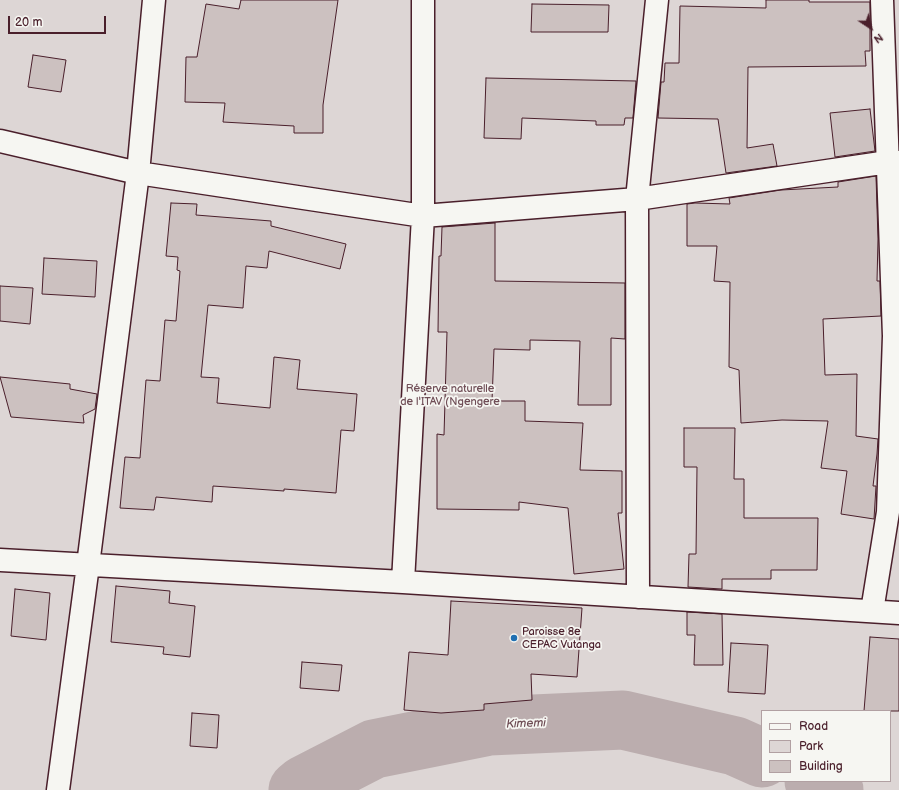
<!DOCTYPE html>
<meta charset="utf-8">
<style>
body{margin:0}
#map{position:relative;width:899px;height:790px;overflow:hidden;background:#f6f6f2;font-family:"Balsamiq Sans",sans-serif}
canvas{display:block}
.legend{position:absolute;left:761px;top:710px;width:130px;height:72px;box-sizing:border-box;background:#f6f6f2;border:1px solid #b1a0a2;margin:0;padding:5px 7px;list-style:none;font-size:12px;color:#4a1f2b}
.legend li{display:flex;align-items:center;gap:8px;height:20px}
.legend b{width:20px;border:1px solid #b1a0a2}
.north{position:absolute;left:851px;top:8px;width:40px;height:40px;-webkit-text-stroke:3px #f6f6f2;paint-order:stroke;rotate:145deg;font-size:11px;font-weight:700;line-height:16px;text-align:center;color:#4a1f2b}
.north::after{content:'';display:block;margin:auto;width:14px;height:18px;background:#4a1f2b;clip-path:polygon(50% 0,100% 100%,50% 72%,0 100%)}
.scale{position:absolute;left:8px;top:16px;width:98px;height:18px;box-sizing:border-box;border:2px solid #4a1f2b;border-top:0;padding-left:5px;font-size:12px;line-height:14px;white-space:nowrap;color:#4a1f2b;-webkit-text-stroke:3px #f6f6f2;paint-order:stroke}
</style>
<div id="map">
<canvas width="899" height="790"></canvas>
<ul class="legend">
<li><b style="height:5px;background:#f6f6f2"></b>Road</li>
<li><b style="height:11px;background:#ddd6d5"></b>Park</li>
<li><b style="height:11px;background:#ccc1c0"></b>Building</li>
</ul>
<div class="north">N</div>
<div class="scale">20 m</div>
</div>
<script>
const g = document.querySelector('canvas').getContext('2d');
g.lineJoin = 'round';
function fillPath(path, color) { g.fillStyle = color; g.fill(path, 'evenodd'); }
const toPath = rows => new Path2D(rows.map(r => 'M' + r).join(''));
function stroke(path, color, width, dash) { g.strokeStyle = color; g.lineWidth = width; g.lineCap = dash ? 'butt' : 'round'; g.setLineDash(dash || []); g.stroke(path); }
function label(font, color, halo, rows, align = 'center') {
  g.font = font + ' "Balsamiq Sans",sans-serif'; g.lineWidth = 3.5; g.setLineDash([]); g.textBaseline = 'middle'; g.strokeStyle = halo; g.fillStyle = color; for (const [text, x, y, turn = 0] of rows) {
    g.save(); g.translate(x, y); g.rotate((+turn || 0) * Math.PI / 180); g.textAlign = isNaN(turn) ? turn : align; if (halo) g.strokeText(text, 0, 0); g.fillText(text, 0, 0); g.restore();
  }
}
fillPath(toPath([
 [0,0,899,0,899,790,0,790],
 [762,711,890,711,890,781,762,781]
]), '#ddd6d5');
stroke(toPath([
 [302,790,304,785]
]), '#8e747a', 10);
stroke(toPath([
 [814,781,834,790],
 [298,790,304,785,374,749,489,726,623,720,735,746,762,758]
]), '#bbadae', 59);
const building = toPath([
 [241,0,338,0,323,105,323,133,294,133,294,126,223,122,225,103,185,102,186,57,197,57,206,4,239,9,241,0],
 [766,0,809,0,809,2,870,2,870,51,865,51,866,66,748,67,747,148,773,144,777,166,726,173,718,119,658,118,661,82,664,82,665,63,679,63,680,6,766,8,766,0],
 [532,4,609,5,608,32,531,32,532,4],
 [33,55,66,60,61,92,28,87,33,55],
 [486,78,636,81,633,118,625,118,624,125,596,125,596,121,522,118,521,139,484,138,486,78],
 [870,109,875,151,835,157,830,113,870,109],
 [876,176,878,239,877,281,880,281,881,316,823,319,825,375,857,374,856,436,878,439,877,454,873,486,876,486,874,519,841,514,847,471,821,468,828,421,782,420,741,423,739,370,729,367,730,282,714,281,717,246,687,246,687,204,695,203,730,204,729,198,781,190,838,187,838,182,876,176],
 [171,203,197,204,196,215,271,221,271,226,346,244,340,269,269,251,267,268,246,266,243,308,208,305,201,377,219,378,217,403,270,408,274,357,300,360,297,389,357,394,354,431,341,430,336,493,284,489,284,491,213,486,212,502,156,497,154,510,120,508,125,457,140,458,146,380,160,381,165,320,176,321,180,271,177,270,178,257,166,256,171,203],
 [495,223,495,281,625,283,625,339,611,338,611,405,578,405,580,341,530,340,530,350,494,349,492,401,525,401,525,421,583,423,580,470,622,471,622,513,618,513,624,569,574,574,568,508,519,502,519,510,437,509,437,434,444,435,447,332,438,332,439,256,441,256,442,227,495,223],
 [44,258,97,261,95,297,42,294,44,258],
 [0,286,33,288,30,324,0,321,0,286],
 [0,377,70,384,70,389,97,394,95,409,83,415,84,423,11,417,0,377],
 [684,428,735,428,734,479,744,479,744,518,818,518,817,570,771,570,771,579,722,579,722,589,688,587,689,554,696,554,697,467,684,467,684,428],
 [116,586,170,591,169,603,195,606,190,657,163,654,164,647,111,642,116,586],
 [15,589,50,593,46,640,11,636,15,589],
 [451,601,582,608,577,677,531,674,532,700,484,704,484,710,441,713,404,710,409,652,448,655,451,601],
 [687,612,722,614,723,665,694,665,695,635,687,635,687,612],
 [870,637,899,639,899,711,864,711,870,637],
 [731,643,768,645,765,694,728,692,731,643],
 [302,662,342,665,339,691,300,688,302,662],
 [192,713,219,715,217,748,190,746,192,713]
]);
fillPath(building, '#ccc1c0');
stroke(building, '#4a1f2b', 1);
const minor = toPath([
 [0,141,138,173,423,216,637,199,888,162,899,162],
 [0,560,403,582,899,613],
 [403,582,423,216,423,0],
 [638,597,637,199,657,0],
 [872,611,888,512,894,336,882,0],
 [58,790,88,565,138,173,154,0]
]);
stroke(minor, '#4a1f2b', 25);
stroke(minor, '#f6f6f2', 22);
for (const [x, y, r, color] of [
 [514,638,4,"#1f6fb2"]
]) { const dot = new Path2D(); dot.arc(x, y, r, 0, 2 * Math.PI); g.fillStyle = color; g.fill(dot); stroke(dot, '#f6f6f2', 1.5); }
label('11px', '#6f4d56', '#f6f6f2', [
 ["Réserve naturelle",450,389],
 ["de l'ITAV (Ngengere",450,402]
]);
label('11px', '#4a1f2b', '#f6f6f2', [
 ["Paroisse 8e",522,632],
 ["CEPAC Vutanga",522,645]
], 'left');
label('italic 12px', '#6c4a52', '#f6f6f2', [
 ["Kimemi",526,724,-2]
]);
</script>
